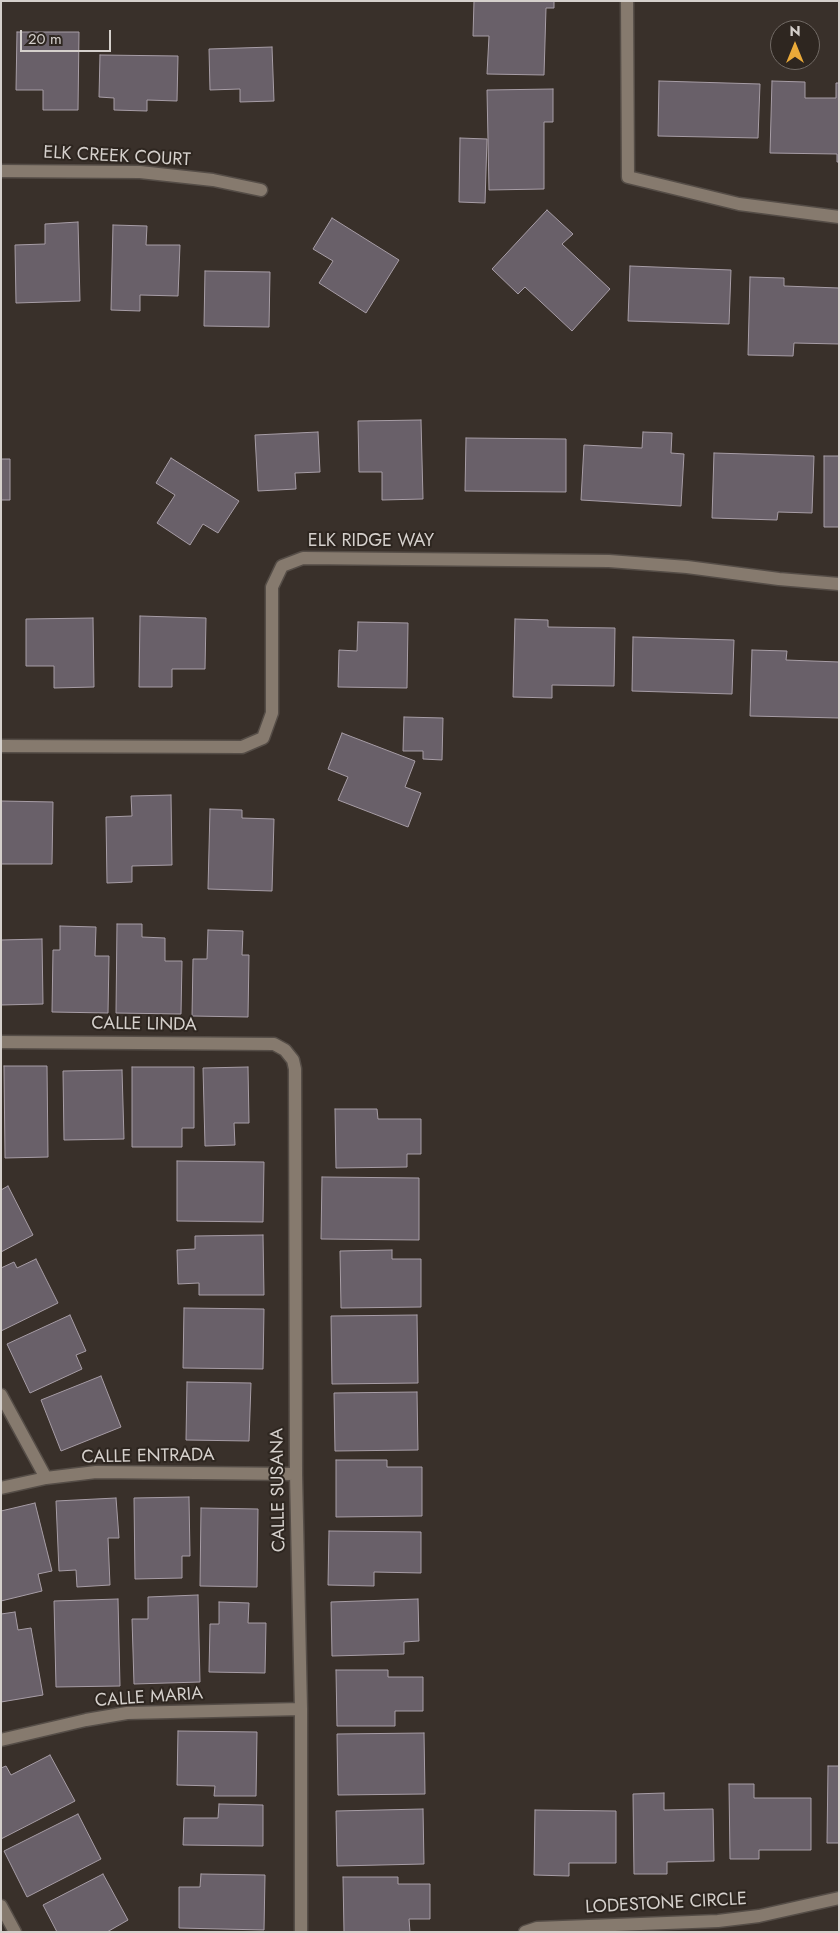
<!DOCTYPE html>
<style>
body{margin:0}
#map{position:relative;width:840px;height:1933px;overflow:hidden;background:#39302a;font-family:Jost,sans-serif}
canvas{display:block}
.frame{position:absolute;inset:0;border:2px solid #d5d0cc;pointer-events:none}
.north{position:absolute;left:770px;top:20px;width:50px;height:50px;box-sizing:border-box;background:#2e2620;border:1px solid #716a65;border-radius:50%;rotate:0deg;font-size:14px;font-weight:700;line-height:20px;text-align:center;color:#d5d0cc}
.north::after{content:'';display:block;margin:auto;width:18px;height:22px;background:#ebaa39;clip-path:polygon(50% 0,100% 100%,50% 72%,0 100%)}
.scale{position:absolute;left:20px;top:30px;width:91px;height:22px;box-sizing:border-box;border:2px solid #d5d0cc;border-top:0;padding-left:6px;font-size:15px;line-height:18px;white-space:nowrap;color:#d5d0cc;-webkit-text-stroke:4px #2e2620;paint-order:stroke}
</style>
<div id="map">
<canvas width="840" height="1933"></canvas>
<div class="frame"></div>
<div class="north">N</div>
<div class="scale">20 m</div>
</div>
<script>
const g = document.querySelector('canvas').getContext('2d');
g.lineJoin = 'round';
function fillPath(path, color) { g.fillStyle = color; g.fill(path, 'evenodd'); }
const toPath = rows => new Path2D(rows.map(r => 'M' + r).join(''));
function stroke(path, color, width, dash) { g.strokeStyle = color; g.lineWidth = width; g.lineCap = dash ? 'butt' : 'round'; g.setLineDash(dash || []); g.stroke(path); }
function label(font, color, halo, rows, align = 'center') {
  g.font = font + ' Jost,sans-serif'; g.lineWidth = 4; g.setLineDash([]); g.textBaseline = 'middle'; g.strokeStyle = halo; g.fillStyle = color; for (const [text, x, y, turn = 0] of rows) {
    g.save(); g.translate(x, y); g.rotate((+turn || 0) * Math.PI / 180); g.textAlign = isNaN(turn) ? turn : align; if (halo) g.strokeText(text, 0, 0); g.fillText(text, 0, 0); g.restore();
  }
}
const building = toPath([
 [474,1,554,1,554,8,546,8,544,75,487,74,489,36,473,36,474,1],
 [17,32,79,32,78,110,43,110,43,90,16,90,17,32],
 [272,47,274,101,240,102,240,89,210,90,209,49,272,47],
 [100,55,178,56,177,101,147,100,147,111,114,110,114,98,99,97,100,55],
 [659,81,760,84,758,138,658,136,659,81],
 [772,81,805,82,805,98,836,98,836,83,839,83,839,162,837,162,837,154,770,153,772,81],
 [553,89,553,122,544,122,544,189,489,190,487,90,553,89],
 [460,138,487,139,485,203,459,202,460,138],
 [547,210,573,234,562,244,610,289,572,331,525,287,518,294,492,269,547,210],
 [332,218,399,260,366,313,319,283,333,261,313,249,332,218],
 [78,222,80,301,16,303,15,245,45,244,45,224,78,222],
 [113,225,147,226,146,245,180,245,178,296,140,295,140,311,111,310,113,225],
 [630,266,731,270,729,324,628,321,630,266],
 [205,271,270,272,269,327,204,326,205,271],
 [750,277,784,278,784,286,839,288,839,344,794,343,793,356,748,355,750,277],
 [421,420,423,499,382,500,382,472,359,472,358,421,421,420],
 [318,432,320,472,295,473,296,489,258,491,255,435,318,432],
 [643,432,672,433,671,453,684,454,681,506,581,500,584,445,642,448,643,432],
 [466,438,566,439,566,492,465,491,466,438],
 [714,453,814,456,812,513,778,512,777,520,712,518,714,453],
 [824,456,839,456,839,527,824,527,824,456],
 [171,458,239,501,218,533,203,524,190,545,157,523,175,495,156,483,171,458],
 [1,459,10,459,10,500,1,500,1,459],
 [140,616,206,618,205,669,172,669,172,687,139,687,140,616],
 [93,618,94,687,54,688,54,666,26,666,26,619,93,618],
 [515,619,548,620,548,627,615,628,614,686,552,685,552,698,513,697,515,619],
 [358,622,408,623,407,688,338,687,339,650,357,651,358,622],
 [633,637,734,640,732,694,632,691,633,637],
 [752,650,787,651,786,660,839,662,839,718,750,716,752,650],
 [404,717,443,718,442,760,423,759,423,751,403,751,404,717],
 [342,733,415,761,405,787,421,793,408,827,338,800,348,777,328,769,342,733],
 [171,795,172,865,132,866,132,882,107,883,106,817,132,816,131,796,171,795],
 [1,801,53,802,52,864,1,864,1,801],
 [210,809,242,810,242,818,274,819,272,891,208,889,210,809],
 [117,924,142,924,142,937,165,938,165,961,182,961,181,1014,116,1013,117,924],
 [60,926,96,927,95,956,109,956,108,1013,52,1012,53,950,60,950,60,926],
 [208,930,243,931,242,955,249,955,248,1017,192,1016,193,959,207,959,208,930],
 [42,939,43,1004,1,1005,1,940,42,939],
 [4,1066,47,1066,48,1157,5,1158,4,1066],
 [132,1067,194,1067,194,1128,182,1128,182,1147,132,1147,132,1067],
 [248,1067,249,1123,234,1123,235,1145,205,1146,203,1068,248,1067],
 [122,1070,124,1139,64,1140,63,1071,122,1070],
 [335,1109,377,1109,378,1119,421,1119,421,1154,407,1154,407,1167,336,1168,335,1109],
 [177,1161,264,1162,263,1222,177,1221,177,1161],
 [322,1177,419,1178,419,1240,321,1239,322,1177],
 [8,1186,33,1235,1,1252,1,1190,8,1186],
 [263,1235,264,1295,199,1295,199,1283,178,1284,177,1250,195,1249,195,1236,263,1235],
 [392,1250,392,1259,421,1259,421,1307,341,1308,340,1251,392,1250],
 [36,1259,58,1303,1,1331,1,1268,14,1262,17,1268,36,1259],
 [184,1308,264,1309,263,1369,183,1368,184,1308],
 [70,1315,86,1351,76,1355,82,1369,30,1393,7,1344,70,1315],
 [417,1315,418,1383,332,1384,331,1316,417,1315],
 [101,1376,121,1427,61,1451,41,1400,101,1376],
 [187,1382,251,1383,249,1441,186,1440,187,1382],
 [417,1392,418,1450,335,1451,334,1393,417,1392],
 [336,1460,387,1460,387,1467,422,1467,422,1516,336,1517,336,1460],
 [189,1497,190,1556,182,1556,182,1578,135,1579,134,1498,189,1497],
 [116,1498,119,1538,108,1538,110,1585,77,1587,76,1570,59,1571,56,1501,116,1498],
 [35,1503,52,1571,38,1574,42,1591,1,1601,1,1511,35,1503],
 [201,1508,258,1509,257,1587,200,1586,201,1508],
 [329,1531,421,1532,421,1573,374,1572,374,1586,328,1585,329,1531],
 [198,1595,200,1682,134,1684,132,1619,148,1619,148,1597,198,1595],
 [118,1599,120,1686,56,1687,54,1601,118,1599],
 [418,1599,419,1641,404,1642,404,1654,332,1656,331,1602,418,1599],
 [219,1602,249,1603,248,1623,266,1623,265,1673,209,1672,210,1624,219,1624,219,1602],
 [15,1612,18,1630,31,1628,43,1695,1,1702,1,1614,15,1612],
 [336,1670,388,1670,388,1677,423,1677,423,1711,395,1711,395,1726,337,1726,336,1670],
 [178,1731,257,1732,256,1796,214,1796,215,1786,177,1785,178,1731],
 [424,1733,425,1794,338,1795,337,1734,424,1733],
 [50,1755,75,1801,1,1839,1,1768,6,1766,11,1775,50,1755],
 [828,1766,839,1766,839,1843,827,1843,828,1766],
 [729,1784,754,1784,754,1798,811,1798,811,1850,759,1850,759,1859,730,1859,729,1784],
 [664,1793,664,1810,713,1809,714,1861,667,1862,667,1874,634,1874,633,1794,664,1793],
 [219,1804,263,1805,263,1846,183,1845,184,1818,218,1818,219,1804],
 [423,1809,424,1864,337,1866,336,1811,423,1809],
 [535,1810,616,1811,616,1863,569,1863,569,1876,534,1875,535,1810],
 [78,1814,101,1859,27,1897,4,1851,78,1814],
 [103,1874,128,1920,107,1932,57,1932,43,1905,103,1874],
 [201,1874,265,1875,264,1930,179,1928,179,1887,200,1887,201,1874],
 [343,1877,398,1877,398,1884,430,1884,430,1919,409,1919,410,1932,344,1932,343,1877]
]);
fillPath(building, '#696069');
stroke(building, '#a79da6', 1);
const minor = toPath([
 [627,1,628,177,739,204,839,217],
 [1,171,140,172,213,180,261,190],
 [1,746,242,747,263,738,272,713,272,587,282,566,303,558,609,561,687,567,779,579,839,584],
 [1,1042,274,1044,285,1050,293,1060,295,1069,296,1474,301,1709,301,1932],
 [1,1395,46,1478],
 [1,1488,46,1478,96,1472,296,1474],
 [1,1740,86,1720,127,1713,301,1709],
 [1,1906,15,1932],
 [525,1932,537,1928,718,1921,759,1916,839,1898]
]);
stroke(minor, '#554d47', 15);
stroke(minor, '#867a6e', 12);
label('18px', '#d5d0cc', '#2e2620', [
 ["ELK CREEK COURT",117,157,3],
 ["ELK RIDGE WAY",371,542],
 ["CALLE LINDA",144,1025,1],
 ["CALLE ENTRADA",148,1457,-1],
 ["CALLE SUSANA",279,1490,-91],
 ["CALLE MARIA",149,1698,-4],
 ["LODESTONE CIRCLE",666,1904,-3]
]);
</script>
